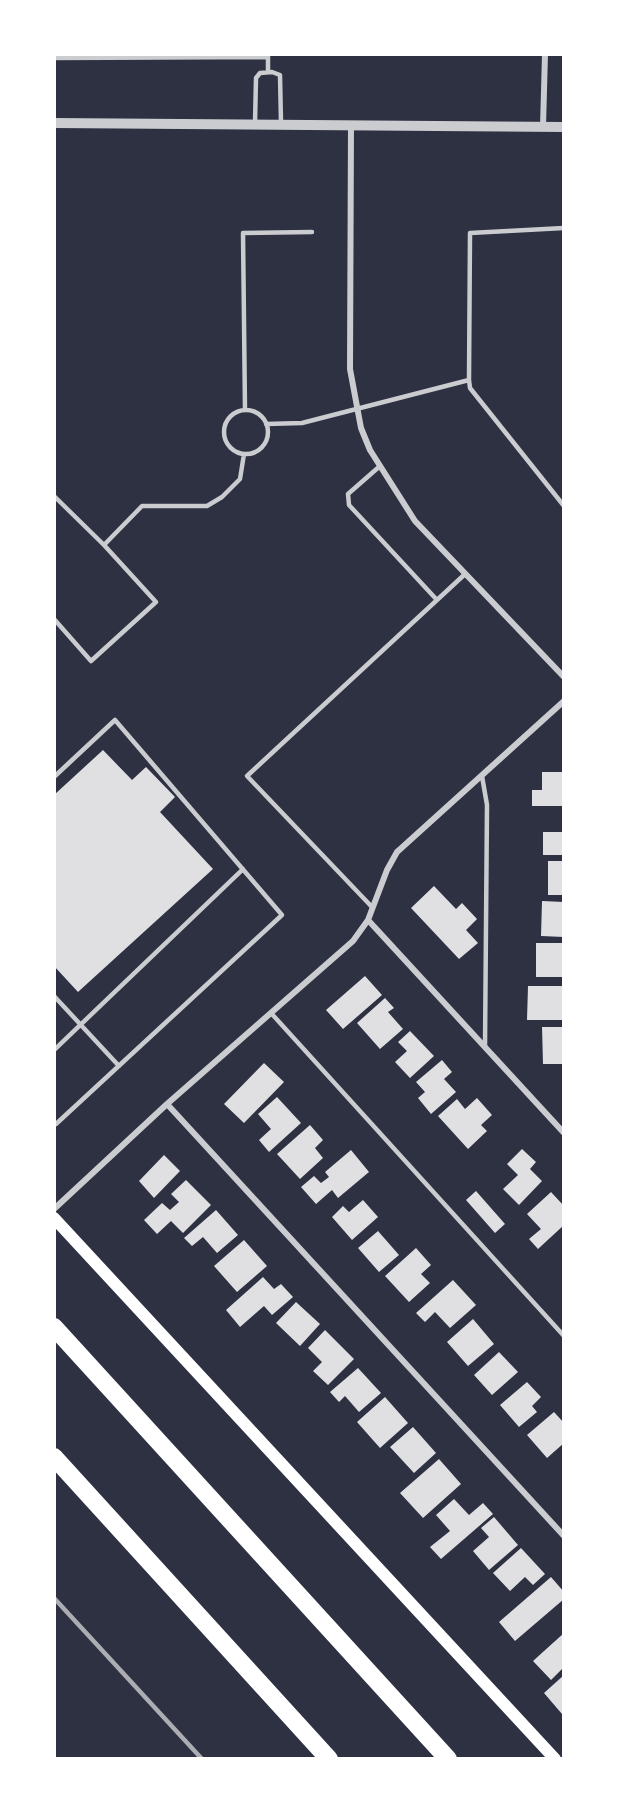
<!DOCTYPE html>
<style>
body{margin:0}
#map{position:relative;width:618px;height:1813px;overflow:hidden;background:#2d3142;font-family:"Libre Baskerville",serif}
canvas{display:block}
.frame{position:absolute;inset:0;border:56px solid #fff;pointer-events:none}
</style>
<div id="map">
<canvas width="618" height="1813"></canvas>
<div class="frame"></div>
</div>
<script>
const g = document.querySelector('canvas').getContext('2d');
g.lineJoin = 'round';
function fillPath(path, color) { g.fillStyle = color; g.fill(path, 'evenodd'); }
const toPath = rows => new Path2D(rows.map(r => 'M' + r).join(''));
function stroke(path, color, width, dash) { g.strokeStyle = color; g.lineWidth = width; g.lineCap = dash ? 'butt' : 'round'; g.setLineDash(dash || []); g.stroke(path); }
fillPath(toPath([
 [103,750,132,780,146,767,175,797,160,812,213,869,78,992,54,966,54,795],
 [542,772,564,772,564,806,532,806,532,790,542,790],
 [543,832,564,832,564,855,543,855],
 [548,861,564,861,564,895,548,895],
 [434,886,456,909,462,903,477,919,466,930,478,943,459,959,411,908],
 [542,901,564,902,564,937,541,936],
 [536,943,564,943,564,977,536,977],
 [365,976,382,995,343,1029,326,1010],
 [528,986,564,986,564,1020,527,1020],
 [385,998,394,1008,388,1012,403,1029,380,1049,357,1023],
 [542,1027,564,1027,564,1064,543,1064],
 [410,1031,434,1056,410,1078,395,1062,407,1051,398,1042],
 [442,1060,452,1072,444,1079,456,1092,431,1114,418,1098,425,1092,416,1082],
 [264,1063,284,1082,244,1123,224,1104],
 [277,1097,301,1123,269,1152,259,1140,271,1129,258,1114],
 [477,1098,492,1115,481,1125,487,1131,468,1149,438,1116,457,1099,465,1109],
 [310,1125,323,1140,315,1148,323,1158,300,1179,277,1154],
 [522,1149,536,1162,530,1169,542,1181,519,1205,503,1189,518,1175,507,1164],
 [351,1150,369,1172,338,1198,332,1190,316,1204,301,1187,314,1176,321,1183,329,1177,325,1172],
 [164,1155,180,1171,154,1198,139,1181],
 [186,1180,211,1205,183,1233,171,1221,157,1234,144,1220,162,1203,170,1210,179,1202,171,1194],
 [476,1191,505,1224,495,1233,466,1200],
 [551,1192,564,1206,564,1225,538,1249,529,1239,541,1229,527,1214],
 [363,1200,378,1217,352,1240,332,1217,343,1206,349,1212],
 [216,1210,238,1235,217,1253,203,1237,192,1246,184,1238],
 [378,1231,399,1255,379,1272,358,1248],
 [244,1240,267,1266,237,1292,214,1266],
 [416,1248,431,1265,421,1274,430,1283,409,1302,385,1276],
 [263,1277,274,1289,281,1284,293,1297,272,1315,264,1306,240,1327,226,1310],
 [453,1280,476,1305,450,1328,435,1312,425,1322,416,1313],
 [296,1302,320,1324,300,1346,276,1323],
 [473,1319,494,1344,468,1366,447,1342],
 [325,1330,354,1359,328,1385,313,1371,322,1362,308,1348],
 [499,1352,518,1372,492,1395,474,1375],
 [358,1368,381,1393,359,1412,345,1396,339,1402,330,1392],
 [527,1382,541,1397,532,1406,537,1412,519,1427,500,1405],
 [385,1397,408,1423,380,1448,357,1422],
 [554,1412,564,1423,564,1443,547,1458,527,1435],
 [413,1427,436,1453,414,1473,390,1447],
 [439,1459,461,1484,423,1518,400,1493],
 [454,1499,469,1515,483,1503,493,1514,441,1559,430,1547,450,1531,436,1515],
 [494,1517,518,1545,489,1570,473,1551,489,1537,481,1528],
 [521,1548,545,1574,533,1585,525,1577,510,1591,493,1573],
 [551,1577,564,1592,564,1599,515,1641,499,1622],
 [564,1633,564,1667,551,1680,533,1661],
 [564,1675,564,1713,562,1714,544,1693]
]), '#e0e0e3');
stroke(toPath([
 [54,58,268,57],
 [268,72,268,54],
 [255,123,256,78,260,73,272,72,280,75,281,123],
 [564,228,470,233,469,380,470,388,564,506],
 [245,410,243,233,312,232],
 '224 432a22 22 0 1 1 44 0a22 22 0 1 1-44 0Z',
 [266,424,302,423,469,380],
 [380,466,348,494,349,505,437,600],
 [54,496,104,545,156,602,91,661,54,619],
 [104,545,142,506,207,506,222,497,240,479,244,454],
 [482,776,487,805,485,1046],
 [54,777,115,720,282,915,56,1124,54,1122],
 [372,907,247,776,464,575],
 [54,996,119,1066],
 [271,1013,564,1336],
 [54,1050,243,869]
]), '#caccd0', 4.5);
stroke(toPath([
 [351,124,350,369,361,428,370,450,415,521,564,677],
 [543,127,545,54],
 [368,920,564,1133],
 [167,1104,564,1536],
 [54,1209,167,1104,353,941,368,920,387,870,397,852,564,701]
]), '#caccd0', 6);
stroke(toPath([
 [54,123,564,127]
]), '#caccd0', 10);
stroke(toPath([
 [54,1218,555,1759]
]), '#fff', 12);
stroke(toPath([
 [54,1327,448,1759],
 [54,1457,329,1759]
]), '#fff', 18);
stroke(toPath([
 [54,1598,202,1759]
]), '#abadb3', 4.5);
</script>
